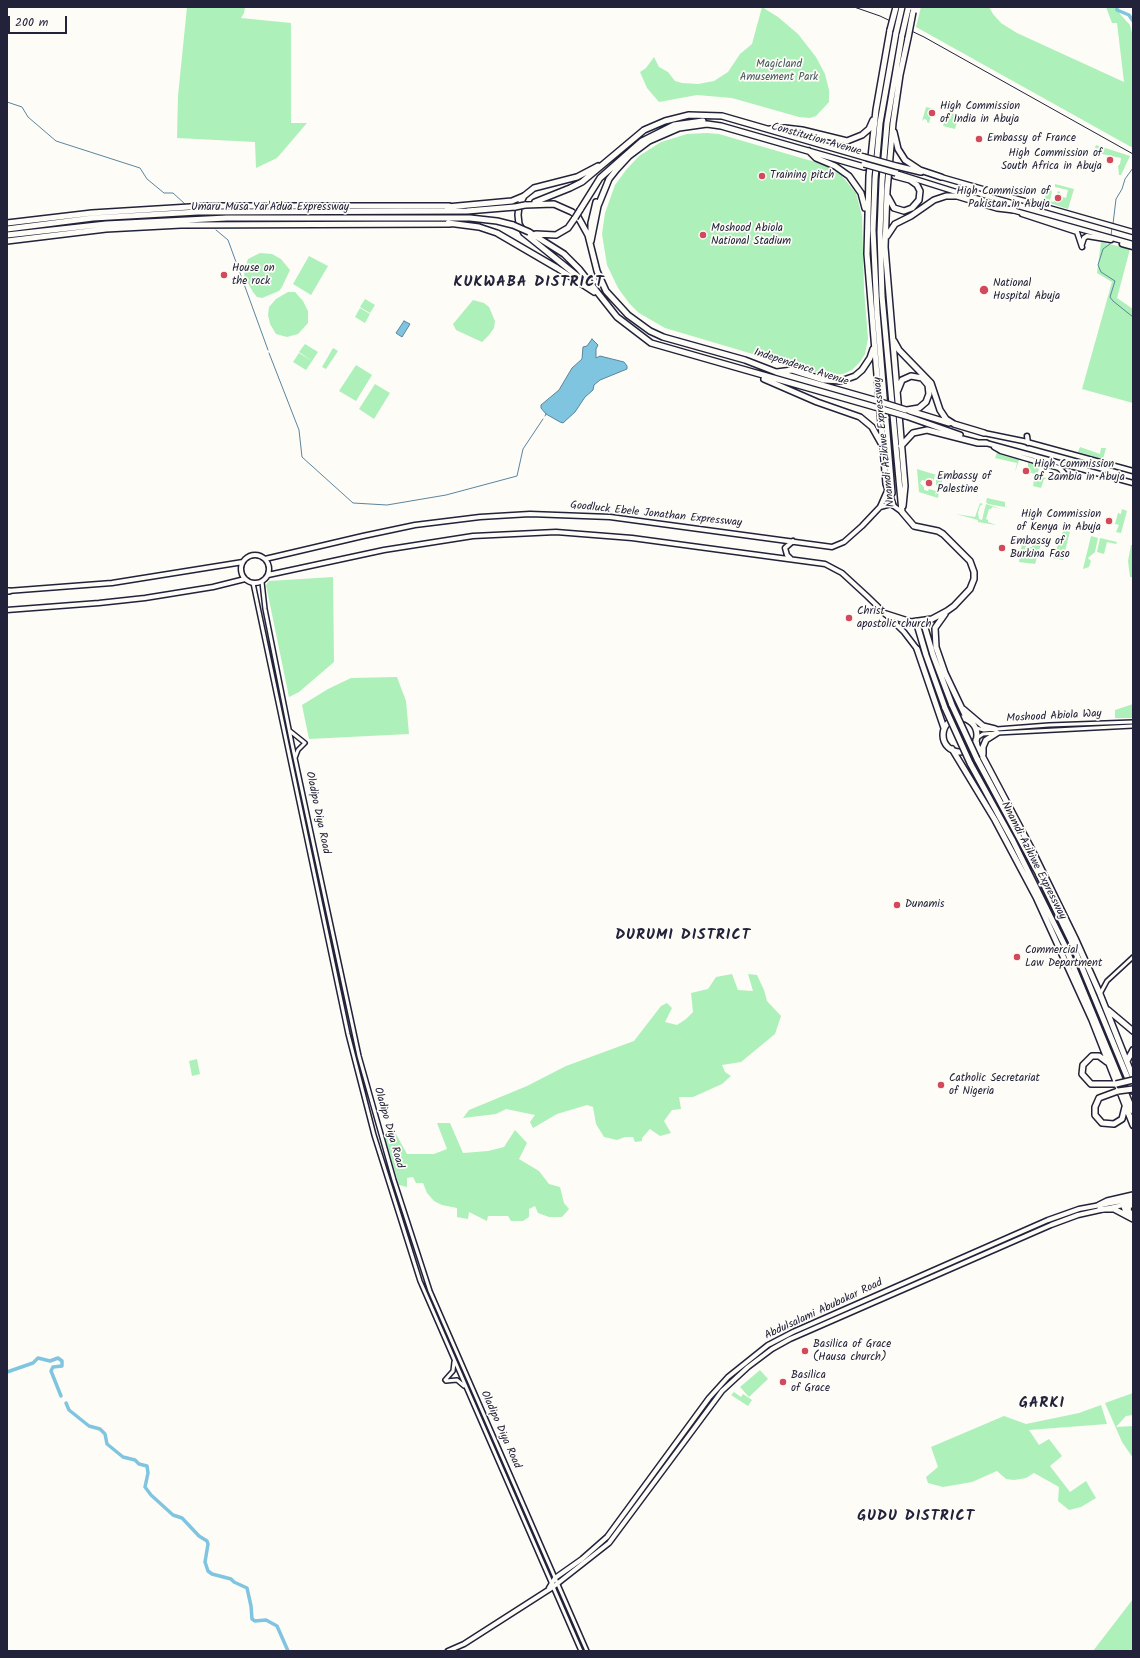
<!DOCTYPE html>
<style>
body{margin:0}
#map{position:relative;width:1140px;height:1658px;overflow:hidden;background:#fdfcf7;font-family:Kalam,sans-serif}
canvas{display:block}
.frame{position:absolute;inset:0;border:8px solid #22223b;pointer-events:none}
.scale{position:absolute;left:8px;top:16px;width:59px;height:18px;box-sizing:border-box;border:2px solid #22223b;border-top:0;padding-left:5px;font-size:12px;line-height:14px;white-space:nowrap;color:#22223b;-webkit-text-stroke:3px #fdfcf7;paint-order:stroke}
</style>
<div id="map">
<canvas width="1140" height="1658"></canvas>
<div class="frame"></div>
<div class="scale">200 m</div>
</div>
<script>
const g = document.querySelector('canvas').getContext('2d');
g.lineJoin = 'round';
function fillPath(path, color) { g.fillStyle = color; g.fill(path, 'evenodd'); }
const toPath = rows => new Path2D(rows.map(r => 'M' + r).join(''));
function stroke(path, color, width, dash) { g.strokeStyle = color; g.lineWidth = width; g.lineCap = dash ? 'butt' : 'round'; g.setLineDash(dash || []); g.stroke(path); }
function label(font, color, halo, rows, align = 'center') {
  g.font = font + ' Kalam,sans-serif'; g.lineWidth = 3.5; g.setLineDash([]); g.textBaseline = 'middle'; g.strokeStyle = halo; g.fillStyle = color; for (const [text, x, y, turn = 0] of rows) {
    g.save(); g.translate(x, y); g.rotate((+turn || 0) * Math.PI / 180); g.textAlign = isNaN(turn) ? turn : align; if (halo) g.strokeText(text, 0, 0); g.fillText(text, 0, 0); g.restore();
  }
}
fillPath(toPath([
 [187,7,245,7,244,13,241,18,291,23,291,123,307,123,277,158,256,168,255,142,177,138,178,96],
 [762,7,778,17,798,34,816,57,825,74,829,90,829,102,816,116,810,118,799,117,732,98,697,95,659,102,647,88,640,72,646,68,654,57,659,67,668,72,675,81,682,83,698,84,714,81,728,72,740,54,752,44],
 [921,7,989,7,993,14,1001,23,1017,33,1124,82,1117,23,1112,23,1106,7,1117,7,1120,14,1130,25,1133,37,1133,148,916,27],
 [926,107,935,109,933,110,929,123,927,122,927,120,924,119,922,121],
 [948,112,959,115,955,129,943,126,945,120,947,120,948,118,946,117],
 [707,133,719,134,822,164,841,175,856,193,862,216,864,289,868,339,865,354,860,362,852,370,843,374,827,376,665,328,639,313,629,303,618,288,607,265,602,234,605,213,615,185,626,170,639,156,661,142,687,134],
 [1096,145,1130,156,1121,175,1119,175,1118,166,1120,164,1121,158,1102,154,1095,148],
 [1055,184,1074,189,1068,209,1044,201,1048,188,1052,191,1050,201,1054,202,1058,191,1060,192,1059,196,1066,198,1068,190,1055,187],
 [1101,242,1130,249,1117,298,1133,309,1133,403,1082,389,1112,282,1097,273],
 [260,253,272,254,281,259,290,270,282,287,279,291,262,298,257,297,253,292,244,276,245,268,248,259],
 [309,256,328,266,311,295,293,284],
 [288,292,295,292,303,301,308,311,308,323,298,334,287,337,276,334,270,324,268,315,269,307,276,299],
 [365,299,375,305,370,313,360,307],
 [473,300,484,303,489,307,495,321,494,328,489,335,482,342,456,330,453,324],
 [360,308,370,314,365,323,355,317],
 [305,344,318,352,312,361,299,352],
 [333,348,338,351,326,369,322,367],
 [299,353,312,361,306,370,293,362],
 [356,365,372,375,356,401,339,391],
 [375,384,390,393,374,419,359,409],
 [1080,447,1100,454,1101,448,1106,448,1103,459,1078,452],
 [997,452,1058,469,1057,474,1056,471,1048,469,1047,467,1039,468,1037,477,1046,478,1046,479,1044,479,1041,488,1033,486,1035,474,1028,472,1028,462,1019,460,1015,472,1017,463,995,458],
 [917,469,943,477,941,486,936,485,936,480,939,480,940,477,935,475,933,482,933,479,929,478,926,481,922,480,920,483,924,487,924,490,928,491,929,489,936,491,935,496,937,491,939,491,938,498,919,492],
 [987,498,1005,502,1005,507,988,504,986,502],
 [980,503,983,504,980,506,978,513,979,519,982,520,986,504,1001,509,992,507,991,509,989,509,986,519,988,520,988,522,996,525,978,522,978,520,956,514,975,517],
 [1122,509,1127,511,1121,533,1116,532,1119,525,1115,524,1118,513,1121,514],
 [1064,529,1070,531,1063,560,1053,558],
 [1091,536,1098,538,1095,552,1088,558,1091,561,1089,567,1083,569],
 [1023,537,1025,538,1023,545,1026,546,1025,549,1028,550,1029,547,1032,547,1033,543,1041,544,1035,564,1019,562],
 [1100,538,1117,542,1116,544,1107,542,1104,554,1097,552],
 [1131,545,1133,545,1133,577,1130,577,1128,561],
 [333,577,334,662,299,692,289,697,266,585,269,581],
 [397,677,406,701,409,734,309,739,302,705,328,689,351,678],
 [1133,704,1133,718,1115,718,1115,710],
 [732,974,738,990,753,991,748,974,757,975,764,990,767,1001,781,1016,775,1034,741,1062,722,1065,725,1072,731,1076,722,1084,693,1097,679,1097,681,1109,672,1110,664,1121,671,1133,660,1136,650,1129,642,1138,642,1141,635,1142,633,1137,625,1137,617,1140,604,1137,596,1124,593,1107,587,1105,557,1114,533,1128,530,1122,535,1115,506,1109,496,1114,463,1118,469,1110,527,1086,566,1066,634,1041,661,1006,667,1003,672,1008,665,1022,677,1025,686,1019,693,1012,691,993,708,989,716,977],
 [197,1059,200,1074,192,1076,189,1061],
 [437,1123,450,1123,463,1153,488,1151,504,1147,515,1130,527,1143,519,1159,539,1171,549,1184,560,1187,564,1203,569,1209,562,1217,549,1217,538,1213,535,1206,529,1209,529,1217,523,1221,511,1221,508,1216,488,1216,487,1221,469,1212,468,1219,457,1217,457,1208,442,1205,434,1201,427,1193,423,1183,416,1183,413,1177,407,1178,407,1187,399,1185,384,1136,396,1134,407,1154,434,1154,447,1149],
 [760,1370,768,1379,749,1397,740,1387],
 [734,1392,741,1397,743,1394,752,1400,748,1406,731,1395],
 [1133,1393,1133,1415,1126,1416,1116,1427,1133,1426,1133,1458,1122,1442,1105,1403],
 [1101,1405,1107,1424,1029,1430,1039,1445,1049,1439,1062,1456,1050,1466,1070,1492,1086,1481,1096,1498,1081,1507,1069,1510,1058,1501,1059,1487,1034,1473,1026,1478,1014,1480,1006,1479,997,1471,972,1482,943,1487,928,1483,926,1477,938,1467,931,1447,1004,1416,1026,1424,1079,1413],
 [1133,1599,1133,1651,1093,1651]
]), '#aef0b9');
const water = toPath([
 [404,321,410,324,402,337,396,333,404,321],
 [592,339,598,345,596,349,596,358,600,356,624,362,627,366,627,369,600,380,594,385,593,390,585,397,575,412,563,423,560,422,546,414,541,408,541,405,559,390,572,368,582,359,583,347,587,346,592,339]
]);
fillPath(water, '#80c5e0');
stroke(water, '#5a849e', 1);
stroke(toPath([
 [7,102,22,107,28,117,56,141,140,168,147,179,164,193,173,193,185,204],
 [1113,224,1116,199,1122,189,1125,179,1133,168],
 [216,230,228,240,268,350],
 [1111,236,1112,227],
 [1111,241,1110,244,1103,249,1098,265,1101,272,1115,281,1110,297,1113,301,1133,317],
 [269,353,299,430,302,457,353,503,387,505,446,495,517,476,523,449,543,419],
 [545,416,546,414]
]), '#5a849e', 1);
stroke(toPath([
 [1117,7,1117,10,1129,15,1133,21],
 [7,1372,33,1363,38,1358,50,1361,58,1358,62,1361,62,1366,53,1367,51,1371,61,1396],
 [66,1403,69,1410,89,1426,100,1429,105,1434,107,1444,123,1457,135,1460,139,1464,147,1466,148,1473,145,1487,151,1495,173,1515,182,1518,199,1536,207,1541,208,1544,205,1562,208,1571,212,1574,231,1579,234,1582,247,1588,251,1606,252,1619,255,1621,266,1620,277,1626,288,1651]
]), '#80c5e0', 3.5);
const secondary = toPath([
 [262,582,265,609,292,744,359,1056,394,1180,430,1291,587,1651],
 [253,583,348,1034,374,1135,420,1281,581,1651],
 [976,728,984,730,1049,725,1133,722],
 [290,731,305,743,298,750,295,758],
 [977,738,983,734,997,733,1133,726],
 [1100,994,1107,981,1133,957],
 [445,1380,453,1371,454,1362],
 [446,1381,457,1380,464,1386]
]);
const primary = toPath([
 [899,174,1004,207],
 [941,177,1133,232],
 [1012,210,1133,244],
 [1022,214,1077,232,1082,247],
 [1082,244,1084,238,1087,236,1111,240],
 [1122,244,1133,247],
 [984,433,1023,441,1133,471],
 [1027,436,1028,443],
 [986,443,1133,483],
 [994,447,1001,451,1059,468,1064,473],
 [880,507,891,504,902,512],
 '241 569a14 14 0 1 1 28 0a14 14 0 1 1-28 0Z',
 [265,559,363,536,415,525,480,517,530,514,610,517,832,547,844,542,862,526,880,507,887,491],
 [791,559,787,555,785,548,793,541],
 [268,575,384,550,473,536,556,532,632,538,825,564,842,573,867,596,904,632,917,649],
 [7,591,112,583,243,562],
 [7,610,99,603,145,598,213,587,245,579],
 [549,1588,555,1578,582,1559,607,1537,709,1398,728,1377,768,1345,793,1332,1048,1220,1079,1209,1133,1199],
 [448,1651,464,1644,553,1587,609,1543,722,1391,748,1367,772,1349,790,1339,1051,1225,1078,1215,1132,1203]
]);
const highway = toPath([
 [890,30,876,110,869,176,867,254,886,484,893,505],
 [770,129,785,128,802,130,847,141,862,135,869,129,873,120],
 [894,132,898,149,905,160,920,170,941,177],
 [809,151,816,158,835,166,849,176,861,193,865,208],
 [896,166,921,172],
 [524,196,519,206,518,215,519,224,524,233,586,283],
 [888,197,894,208,904,211,912,208,919,200,920,191,917,185,910,180,895,176],
 [535,202,570,188,582,182,644,130,665,121,689,115,722,116,864,157],
 [525,205,554,204,572,212,578,217,588,235,597,271,606,291,628,315,650,331,663,337,745,360,776,372,874,400],
 [447,207,512,201,524,196,534,188,577,177,598,166],
 [580,210,600,178,642,141,674,125,703,121],
 [7,223,92,213,206,206,449,206],
 [448,223,479,227,497,233,557,268,594,292],
 [7,229,93,218,198,212,467,211,515,207],
 [529,232,564,254,579,269,617,317,651,343,875,407],
 [591,233,591,223,596,202],
 [536,234,556,235,568,228,575,218],
 [7,235,106,224,227,218,470,218,497,221,513,225],
 [887,236,895,224,911,216,934,200,946,196,957,196,997,208,1014,210],
 [7,241,106,229,181,225,450,224],
 [591,241,598,206,609,179,617,169,629,156,649,141,679,128,707,124,721,126,864,167],
 [894,341,899,350,931,383,940,410,946,419,954,424,984,433],
 [777,372,792,370,824,380,841,381,855,376,862,370,870,358,873,349],
 [764,379,817,402,860,417,872,427,881,443],
 [898,390,902,380,911,376,922,378,928,385,929,394,926,402,919,408,907,410],
 [910,411,949,423],
 [906,416,960,435],
 [901,446,913,433,927,430,978,443,986,443],
 [892,493,877,312,873,230,875,179,880,123,896,33],
 [903,506,905,486,885,247,887,191,893,123,900,75,908,38],
 [7,591,9,591],
 [886,614,911,622,932,619,947,611,954,606,970,589,974,579,974,572,970,561,943,534,938,531,914,526,902,512,882,296,880,232,882,181,887,123,902,35],
 [945,614,935,628,936,647,945,673,965,715,969,720],
 [916,621,926,655,945,708],
 [923,621,933,655,952,705],
 [917,649,944,728],
 [963,709,983,726,995,729],
 '943 735a17 17 0 1 1 34 0a17 17 0 1 1-34 0Z',
 [976,740,977,746,1031,848,1075,938,1100,994,1133,1077],
 [952,749,995,820,1036,897,1092,1020,1133,1125],
 [983,754,983,747,986,740,997,733],
 [977,759,1037,871,1071,941,1133,1091],
 [970,763,1013,841,1064,944,1133,1111],
 [1108,1010,1133,1031],
 [1127,1061,1133,1050],
 [1107,1062,1099,1056,1092,1056,1083,1065,1082,1074,1091,1084,1116,1084],
 [1118,1091,1099,1098,1095,1107,1095,1115,1102,1123,1114,1124,1122,1119,1125,1107],
 [1123,1204,1127,1215],
 [1099,1205,1107,1201,1133,1195],
 [1100,1209,1114,1209,1133,1219],
 [1132,1216,1128,1210,1129,1206,1133,1204]
]);
stroke(secondary, '#22223b', 6);
stroke(primary, '#22223b', 7);
stroke(highway, '#22223b', 8);
stroke(secondary, '#fdfcf7', 3);
stroke(primary, '#fdfcf7', 4);
stroke(highway, '#fdfcf7', 5);
stroke(toPath([
 [854,7,880,16,924,37,1133,154]
]), '#22223b', 1);
const highwayBridge = toPath([
 [890,30,896,7],
 [896,33,902,7],
 [902,35,908,9],
 [908,38,913,12],
 [864,157,896,166],
 [864,164,896,173],
 [515,207,525,205],
 [575,218,580,210],
 [513,225,529,232],
 [874,400,906,410],
 [875,407,906,416],
 [952,705,977,759],
 [945,708,970,763],
 [1116,1084,1133,1080],
 [1118,1091,1133,1089]
]);
stroke(highwayBridge, '#22223b', 8, []);
stroke(highwayBridge, '#fdfcf7', 5);
for (const [x, y, r, color] of [
 [932,113,4,"#d1495b"],
 [979,139,4,"#d1495b"],
 [1110,160,4,"#d1495b"],
 [762,176,4,"#d1495b"],
 [1058,198,4,"#d1495b"],
 [703,235,4,"#d1495b"],
 [224,275,4,"#d1495b"],
 [984,290,5,"#d1495b"],
 [1026,471,4,"#d1495b"],
 [929,483,4,"#d1495b"],
 [1109,521,4,"#d1495b"],
 [1002,548,4,"#d1495b"],
 [849,618,4,"#d1495b"],
 [897,905,4,"#d1495b"],
 [1017,957,4,"#d1495b"],
 [941,1085,4,"#d1495b"],
 [805,1351,4,"#d1495b"],
 [783,1382,4,"#d1495b"]
]) { const dot = new Path2D(); dot.arc(x, y, r, 0, 2 * Math.PI); g.fillStyle = color; g.fill(dot); stroke(dot, '#fdfcf7', 1.5); }
label('11px', '#45565a', '#fdfcf7', [
 ["Magicland",779,65],
 ["Amusement Park",779,78]
]);
label('11px', '#22223b', '#fdfcf7', [
 ["High Commission",940,107],
 ["of India in Abuja",940,120],
 ["Embassy of France",987,139],
 ["High Commission of",1102,154,"right"],
 ["South Africa in Abuja",1102,167,"right"],
 ["Training pitch",770,176],
 ["High Commission of",1050,192,"right"],
 ["Pakistan in Abuja",1050,205,"right"],
 ["Moshood Abiola",711,229],
 ["National Stadium",711,242],
 ["House on",232,269],
 ["the rock",232,282],
 ["National",993,284],
 ["Hospital Abuja",993,297],
 ["High Commission",1034,465],
 ["of Zambia in Abuja",1034,478],
 ["Embassy of",937,477],
 ["Palestine",937,490],
 ["High Commission",1101,515,"right"],
 ["of Kenya in Abuja",1101,528,"right"],
 ["Embassy of",1010,542],
 ["Burkina Faso",1010,555],
 ["Christ",857,612],
 ["apostolic church",857,625],
 ["Dunamis",905,905],
 ["Commercial",1025,951],
 ["Law Department",1025,964],
 ["Catholic Secretariat",949,1079],
 ["of Nigeria",949,1092],
 ["Basilica of Grace",813,1345],
 ["(Hausa church)",813,1358],
 ["Basilica",791,1376],
 ["of Grace",791,1389]
], 'left');
label('11px', '#22223b', '#fdfcf7', [
 ["Constitution Avenue",816,140,16],
 ["Umaru Musa Yar'Adua Expressway",270,208],
 ["Independence Avenue",801,368,18],
 ["Nnamdi Azikiwe Expressway",885,442,-96],
 ["Goodluck Ebele Jonathan Expressway",656,515,6],
 ["Moshood Abiola Way",1054,717,-3],
 ["Oladipo Diya Road",317,813,78],
 ["Nnamdi Azikiwe Expressway",1033,861,63],
 ["Oladipo Diya Road",388,1128,74],
 ["Abdulsalami Abubakar Road",824,1310,-25],
 ["Oladipo Diya Road",500,1430,66]
]);
g.letterSpacing = '1px';
label('bold 15px', '#22223b', '#fdfcf7', [
 ["KUKWABA DISTRICT",529,283],
 ["DURUMI DISTRICT",683,936],
 ["GARKI",1042,1404],
 ["GUDU DISTRICT",916,1517]
]);
g.letterSpacing = '0px';
</script>
